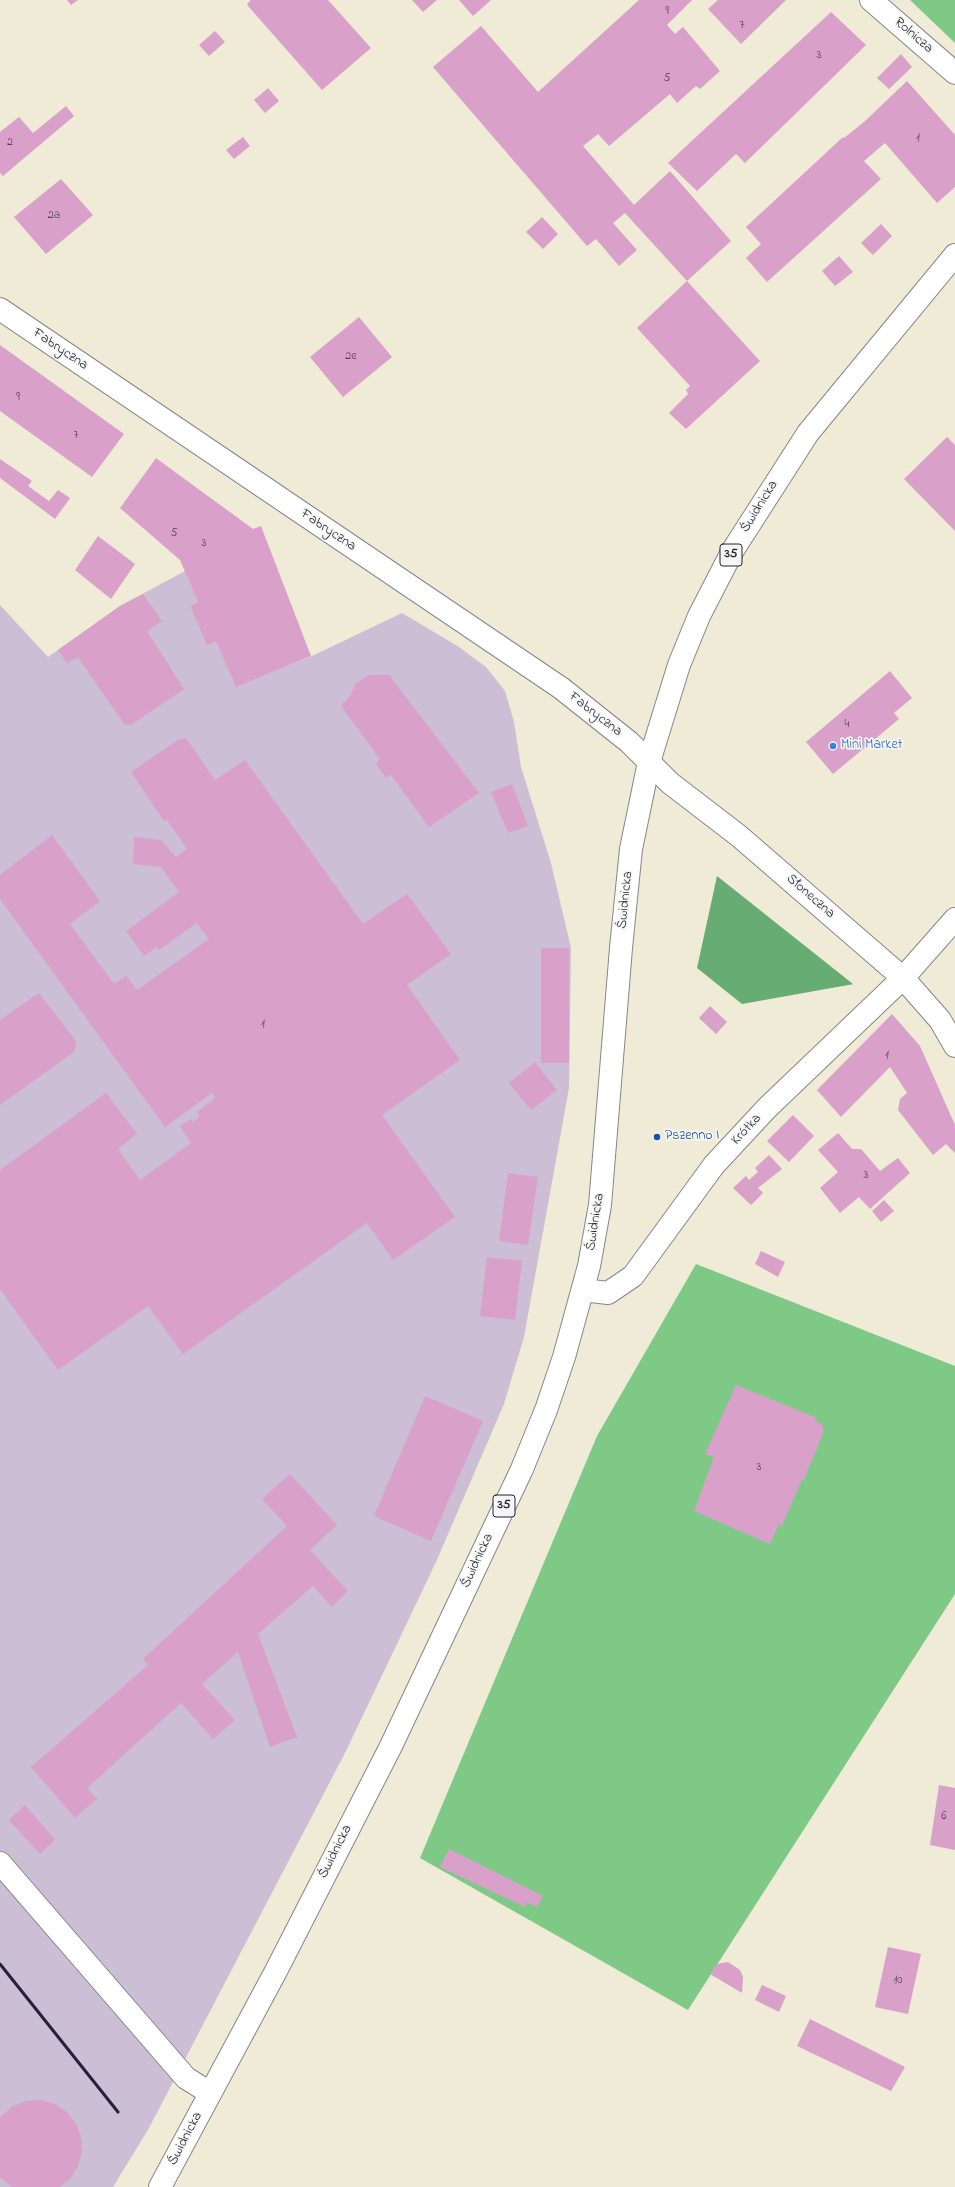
<!DOCTYPE html>
<meta charset="utf-8">
<style>
body{margin:0}
canvas{display:block;background:#efebd6}
</style>
<canvas width="955" height="2187"></canvas>
<script>
const ctx = document.querySelector('canvas').getContext('2d');
ctx.lineJoin = 'round';
function fillPath(path, color) {
  ctx.fillStyle = color;
  ctx.fill(path, 'evenodd');
}
function poly(rows) {
  const path = new Path2D();
  for (const r of rows) {
    path.moveTo(r[0], r[1]);
    for (let i = 2; i < r.length; i += 2) path.lineTo(r[i], r[i + 1]);
  }
  return path;
}
function strokePath(path, color, width, dash) {
  ctx.strokeStyle = color;
  ctx.lineWidth = width;
  ctx.lineCap = dash ? 'butt' : 'round';
  ctx.setLineDash(dash || []);
  ctx.stroke(path);
}
function drawText(font, color, halo, rows, align = 'center') {
  ctx.font = font + ' "Indie Flower",sans-serif';
  ctx.lineWidth = 3.5;
  ctx.setLineDash([]);
  ctx.textBaseline = 'middle';
  ctx.strokeStyle = halo;
  ctx.fillStyle = color;
  for (const [text, x, y, turn = 0] of rows) {
    ctx.save();
    ctx.translate(x, y);
    ctx.rotate((+turn || 0) * Math.PI / 180);
    ctx.textAlign = isNaN(turn) ? turn : align;
    if (halo) ctx.strokeText(text, 0, 0);
    ctx.fillText(text, 0, 0);
    ctx.restore();
  }
}
fillPath(poly([
 [185,571,198,602,190,606,207,646,216,642,236,686,312,656,402,613,459,647,486,667,505,691,514,722,521,767,551,863,571,948,569,1088,524,1337,504,1404,436,1562,345,1753,149,2128,113,2187,0,2187,0,605,48,657,120,606]
]), '#ccbed4');
fillPath(poly([
 [910,0,955,0,955,43],
 [696,1264,955,1366,955,1594,688,2010,420,1858,597,1436]
]), '#7fc986');
fillPath(poly([
 [717,876,853,984,854,984,742,1004,697,968]
]), '#67ad73');
fillPath(poly([
 [67,0,78,0,71,5],
 [251,0,328,0,371,48,322,90,248,6,247,4],
 [412,0,437,0,423,12],
 [459,0,491,0,473,16],
 [639,0,692,0,667,25,675,34,683,27,720,71,700,89,696,86,677,103,670,94,609,146,598,134,583,146,634,205,670,171,731,241,687,281,625,213,613,223,637,250,619,266,596,239,587,246,433,67,481,26,538,92],
 [718,0,786,0,741,44,708,9],
 [831,12,866,45,745,163,736,154,697,191,668,163],
 [215,31,225,42,209,56,199,45],
 [901,54,912,67,889,89,877,78],
 [907,81,955,135,955,187,937,203,885,143,864,161,881,179,767,282,746,258,761,244,746,227,843,137,844,138,865,121],
 [268,88,279,101,265,113,254,100],
 [66,106,74,116,3,176,0,173,0,132,19,117,33,133],
 [243,137,250,146,234,159,226,150],
 [61,179,93,215,46,254,14,217],
 [542,217,558,234,543,249,526,232],
 [881,224,892,236,873,255,861,243],
 [839,256,853,272,835,286,822,271],
 [687,281,760,361,686,429,669,413,688,394,686,390,690,386,637,328],
 [359,317,392,357,343,397,310,357],
 [0,345,124,434,92,477,0,411],
 [947,437,955,445,955,531,904,479],
 [156,458,253,529,261,526,311,656,236,687,216,642,207,646,190,606,198,602,180,560,120,508],
 [0,459,32,481,28,486,49,501,58,490,70,498,55,519,0,478],
 [98,536,135,564,111,599,75,570],
 [143,594,162,621,147,631,184,689,131,725,124,724,78,657,67,663,58,650,120,606],
 [890,671,912,698,894,713,899,719,833,774,806,742],
 [369,675,389,675,479,793,429,827,391,775,386,778,376,764,380,759,341,706,350,696,356,683],
 [186,738,215,780,245,760,363,924,407,894,451,954,407,985,460,1060,382,1115,455,1217,393,1260,367,1223,183,1354,148,1306,58,1370,0,1289,0,1170,106,1093,137,1134,118,1149,140,1180,191,1143,180,1126,191,1119,193,1122,200,1116,197,1112,215,1098,212,1093,165,1127,0,899,0,875,52,835,100,901,70,924,114,984,126,976,137,990,209,939,197,923,159,950,157,947,144,956,126,931,179,892,161,867,133,864,134,837,161,840,176,857,187,849,167,820,164,821,131,772,178,740],
 [512,784,528,826,508,833,491,792],
 [541,948,569,948,569,1063,541,1063],
 [39,993,76,1041,74,1052,0,1105,0,1020],
 [710,1006,727,1022,716,1034,699,1018],
 [892,1014,920,1046,955,1125,955,1153,946,1144,933,1155,898,1110,900,1099,907,1093,890,1067,841,1117,817,1090],
 [535,1062,557,1090,531,1110,509,1083],
 [793,1115,814,1136,789,1162,767,1141],
 [838,1133,852,1149,861,1149,880,1171,898,1158,910,1173,870,1209,859,1197,840,1213,820,1188,838,1172,818,1150],
 [769,1155,782,1169,758,1188,763,1193,751,1205,733,1188,746,1176,749,1180,758,1172,755,1168],
 [508,1173,538,1177,528,1245,499,1241],
 [884,1200,894,1211,881,1222,872,1211],
 [761,1251,785,1262,778,1277,755,1264],
 [487,1257,522,1261,515,1320,480,1316],
 [736,1385,817,1418,815,1421,823,1425,823,1433,804,1480,802,1479,782,1526,779,1524,770,1544,694,1511,714,1457,705,1454],
 [425,1396,483,1421,431,1541,374,1516],
 [290,1474,337,1525,310,1550,348,1591,332,1607,313,1586,258,1634,297,1737,270,1747,238,1652,202,1684,235,1720,213,1739,181,1703,87,1788,97,1799,75,1818,31,1767,148,1665,143,1659,287,1526,262,1499],
 [939,1785,955,1788,955,1850,930,1845],
 [25,1805,55,1840,40,1854,9,1820],
 [449,1849,543,1896,537,1907,527,1903,525,1907,440,1867],
 [888,1947,921,1954,908,2014,875,2007],
 [728,1962,740,1970,743,1977,742,1993,710,1974,717,1964],
 [762,1985,786,1996,779,2012,755,2000],
 [810,2019,905,2067,891,2091,797,2046],
 [41,2100,55,2104,67,2112,76,2124,81,2137,82,2152,78,2166,70,2179,59,2187,12,2187,0,2177,0,2117,13,2106,26,2101]
]), '#d9a0ca');
const minor = poly([
 [871,0,955,73],
 [0,309,561,688,629,742,670,783,739,836,903,978,940,1020,955,1046],
 [583,1290,608,1293,633,1276,714,1165,767,1108,903,978,955,919],
 [0,1863,186,2078,210,2093]
]);
const major = poly([
 [160,2187,276,1971,391,1746,522,1469,546,1410,564,1357,589,1266,600,1205,621,948,631,849,649,762,679,665,699,616,733,550,808,433,955,255]
]);
strokePath(minor, '#888688', 24);
strokePath(major, '#888688', 24);
strokePath(minor, '#fff', 22);
strokePath(major, '#fff', 22);
strokePath(poly([
 [0,1964,118,2112]
]), '#22223b', 3);
for (const [x, y, r, color] of [
 [833,746,4,"#3f7fe0"],
 [657,1137,4,"#1a4fb4"]
]) {
  const dot = new Path2D();
  dot.arc(x, y, r, 0, 2 * Math.PI);
  ctx.fillStyle = color;
  ctx.fill(dot);
  strokePath(dot, '#f6f6f2', 1.5);
}
drawText('12px', '#50425f', null, [
 ["9",667,12],
 ["7",742,26],
 ["3",819,56],
 ["5",667,79],
 ["1",918,139],
 ["2",10,143],
 ["2a",54,216],
 ["2e",351,357],
 ["9",18,398],
 ["7",76,436],
 ["5",174,534],
 ["3",204,544],
 ["4",847,725],
 ["1",263,1025],
 ["1",887,1056],
 ["3",866,1176],
 ["3",759,1468],
 ["6",944,1817],
 ["10",898,1981]
]);
for (const [x, y, w] of [
 [731,555,22],
 [504,1506,22]
]) {
  const box = new Path2D();
  box.roundRect(x - w / 2, y - 11, w, 22, 3);
  ctx.fillStyle = '#f6f6f2';
  ctx.fill(box);
  strokePath(box, '#22223b', 1);
}
drawText('bold 13px', '#22223b', null, [
 ["35",731,555],
 ["35",504,1506]
]);
drawText('14px', '#22223b', '#f6f6f2', [
 ["Rolnicza",913,36,41],
 ["Fabryczna",60,350,34],
 ["Świdnicka",760,507,-58],
 ["Fabryczna",328,531,34],
 ["Fabryczna",595,715,38],
 ["Słoneczna",810,897,41],
 ["Świdnicka",626,900,-84],
 ["Krótka",747,1130,-47],
 ["Świdnicka",596,1222,-81],
 ["Świdnicka",478,1561,-65],
 ["Świdnicka",336,1852,-63],
 ["Świdnicka",186,2139,-62]
]);
drawText('14px', '#366cbe', '#f6f6f2', [
 ["Mini Market",841,746]
], 'left');
drawText('14px', '#164399', '#f6f6f2', [
 ["Pszenno I",665,1137]
], 'left');
</script>
